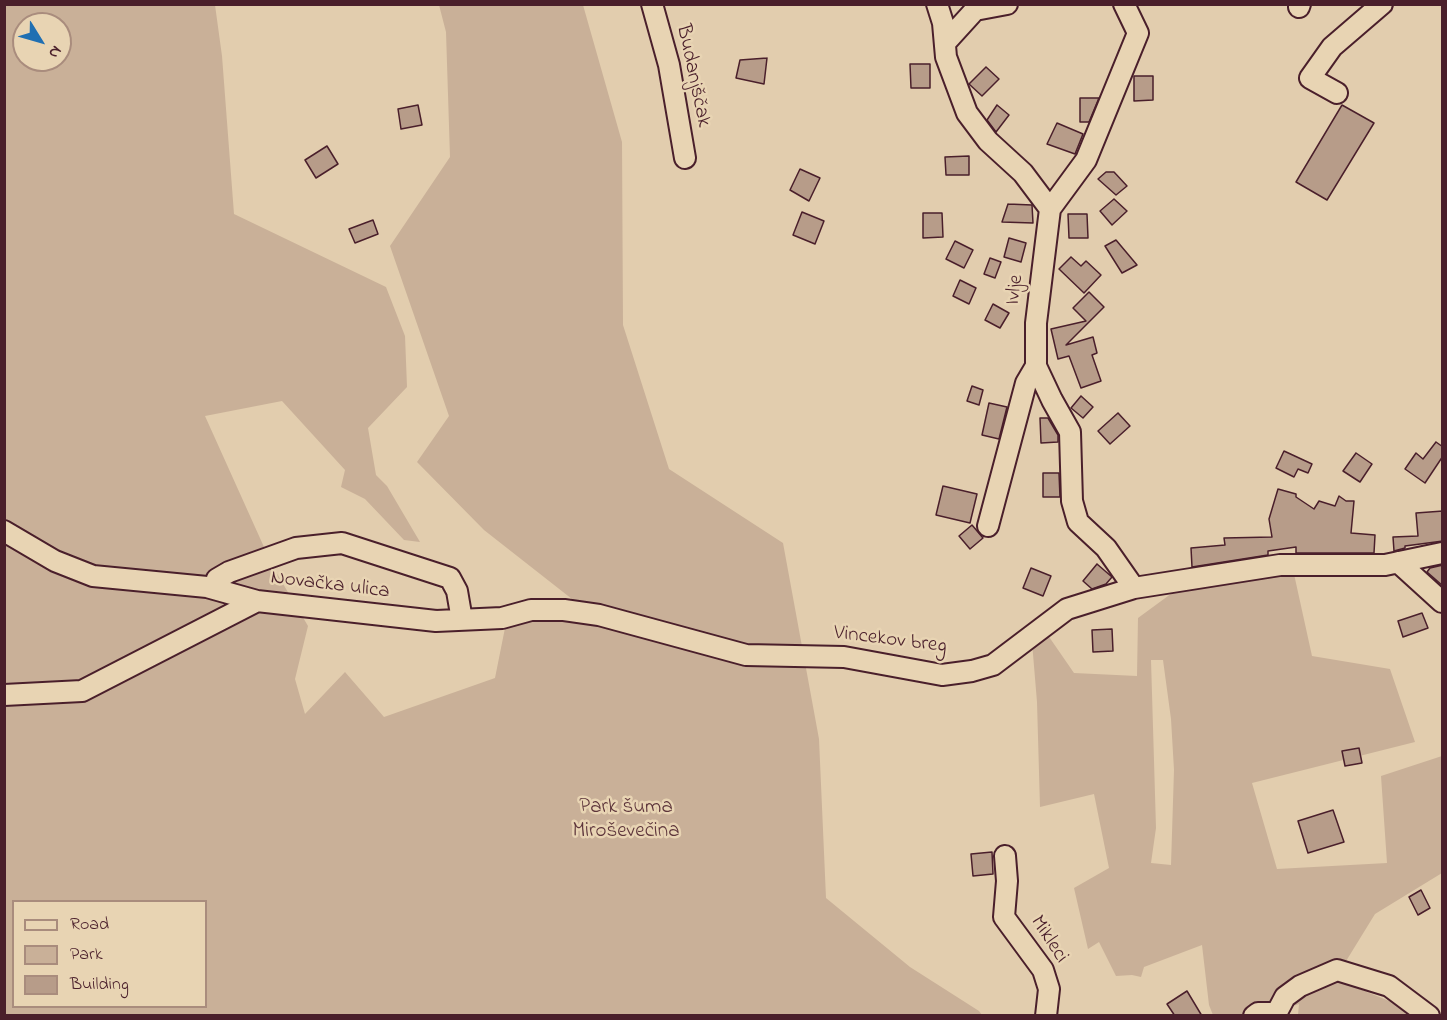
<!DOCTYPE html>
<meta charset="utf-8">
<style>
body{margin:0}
#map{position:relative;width:1447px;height:1020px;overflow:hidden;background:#e2cdae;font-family:"Indie Flower",sans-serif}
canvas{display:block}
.frame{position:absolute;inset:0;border:6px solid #4a1f2b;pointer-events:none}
.legend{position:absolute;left:12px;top:900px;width:195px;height:108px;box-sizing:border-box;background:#e8d4b3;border:2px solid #a98c7d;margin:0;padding:8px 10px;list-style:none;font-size:18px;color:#4a1f2b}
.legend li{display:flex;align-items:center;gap:12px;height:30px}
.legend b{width:30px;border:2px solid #a98c7d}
.north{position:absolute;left:12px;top:12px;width:60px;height:60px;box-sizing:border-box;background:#e8d4b3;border:2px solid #a98c7d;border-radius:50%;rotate:127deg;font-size:16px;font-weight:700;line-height:24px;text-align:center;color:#4a1f2b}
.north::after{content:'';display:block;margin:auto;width:21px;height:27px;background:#1f6fb2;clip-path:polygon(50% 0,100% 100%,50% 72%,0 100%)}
</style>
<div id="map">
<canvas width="1447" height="1020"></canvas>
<div class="frame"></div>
<ul class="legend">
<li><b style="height:8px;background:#e8d4b3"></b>Road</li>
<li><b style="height:16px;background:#c9b098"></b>Park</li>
<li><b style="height:16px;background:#b79c89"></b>Building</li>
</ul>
<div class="north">N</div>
</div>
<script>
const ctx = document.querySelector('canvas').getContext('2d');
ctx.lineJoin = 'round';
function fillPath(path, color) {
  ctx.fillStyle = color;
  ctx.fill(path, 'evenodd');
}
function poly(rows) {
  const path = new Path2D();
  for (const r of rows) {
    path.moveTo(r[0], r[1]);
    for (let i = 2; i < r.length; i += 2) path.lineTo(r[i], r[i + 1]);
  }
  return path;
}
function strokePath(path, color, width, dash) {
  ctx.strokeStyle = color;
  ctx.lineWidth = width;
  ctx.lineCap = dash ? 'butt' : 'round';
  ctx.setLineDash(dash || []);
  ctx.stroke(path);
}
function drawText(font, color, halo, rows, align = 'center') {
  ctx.font = font + ' "Indie Flower",sans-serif';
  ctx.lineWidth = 5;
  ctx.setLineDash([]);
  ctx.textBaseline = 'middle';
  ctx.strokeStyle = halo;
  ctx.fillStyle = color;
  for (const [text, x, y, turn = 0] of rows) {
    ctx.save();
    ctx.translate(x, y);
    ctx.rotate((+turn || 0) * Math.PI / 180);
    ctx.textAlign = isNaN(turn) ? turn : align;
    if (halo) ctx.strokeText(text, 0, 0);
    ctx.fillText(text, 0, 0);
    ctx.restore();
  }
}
fillPath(poly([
 [5,5,215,5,222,56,234,214,386,287,405,336,407,387,368,428,376,475,387,486,420,542,404,540,365,499,341,487,345,470,282,401,205,416,273,567,308,626,295,679,305,714,345,672,384,717,495,678,506,623,586,610,484,530,417,462,449,416,390,246,450,157,446,32,439,5,583,5,622,142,623,325,669,469,783,543,819,739,826,898,910,967,979,1011,982,1015,5,1016],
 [24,24,60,24,60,60,24,60],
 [14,902,206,902,206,1006,14,1006],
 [1294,574,1312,656,1390,669,1415,742,1252,783,1277,869,1387,863,1381,776,1442,756,1442,873,1375,914,1335,979,1399,1005,1414,1015,1298,1015,1299,1004,1267,1015,1213,1015,1209,1005,1202,945,1144,967,1141,977,1132,975,1116,976,1099,942,1088,949,1074,888,1109,868,1094,794,1040,807,1037,702,1032,642,1045,631,1074,673,1137,676,1138,618,1183,585],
 [1151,660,1163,660,1171,719,1174,770,1171,865,1151,863,1156,828]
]), '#c9b098');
const building = poly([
 [767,58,764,84,736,78,740,60,767,58],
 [910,64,930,64,930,88,911,88,910,64],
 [986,67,999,79,982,96,969,84,986,67],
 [1134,76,1153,76,1153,100,1134,101,1134,76],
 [1080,98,1099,98,1089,122,1080,122,1080,98],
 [418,105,422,125,401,129,398,109,418,105],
 [997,105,1009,115,996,132,987,120,997,105],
 [1342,105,1374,123,1327,200,1296,182,1342,105],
 [1057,123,1083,134,1075,154,1047,144,1057,123],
 [327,146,338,164,316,178,305,160,327,146],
 [969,156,969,175,946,175,945,157,969,156],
 [800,169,820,178,809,201,790,190,800,169],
 [1106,172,1114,172,1127,186,1116,195,1098,179,1106,172],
 [1114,199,1127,211,1112,225,1100,211,1114,199],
 [1008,204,1032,205,1033,223,1002,222,1008,204],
 [802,212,824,221,815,244,793,235,802,212],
 [923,213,942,213,943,237,923,238,923,213],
 [1068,214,1087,214,1088,238,1069,238,1068,214],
 [373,220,378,234,355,243,349,229,373,220],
 [1009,238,1026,243,1021,262,1004,257,1009,238],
 [1116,240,1137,265,1122,273,1105,246,1116,240],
 [955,241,973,250,964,268,946,259,955,241],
 [1071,257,1081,266,1086,261,1101,275,1084,293,1059,269,1071,257],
 [990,258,1001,262,995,278,984,274,990,258],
 [960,280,976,288,969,304,953,296,960,280],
 [1089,292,1104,307,1066,345,1093,337,1097,353,1092,355,1101,381,1081,388,1069,356,1058,359,1051,329,1086,321,1073,308,1089,292],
 [993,304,1009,313,1000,328,985,320,993,304],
 [972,386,983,390,979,405,967,401,972,386],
 [1081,396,1093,407,1083,418,1071,408,1081,396],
 [989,403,1007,407,999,439,982,435,989,403],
 [1118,413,1130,426,1110,444,1098,431,1118,413],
 [1040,418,1048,418,1058,435,1058,442,1041,443,1040,418],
 [1436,442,1443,447,1443,456,1425,483,1405,469,1416,453,1423,459,1436,442],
 [1284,451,1312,464,1308,473,1298,469,1294,477,1276,468,1284,451],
 [1356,453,1372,464,1360,482,1343,471,1356,453],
 [1043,473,1059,473,1060,497,1043,497,1043,473],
 [943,486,977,494,970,523,936,515,943,486],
 [1278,489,1296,494,1296,497,1314,509,1319,501,1335,506,1339,496,1346,501,1354,501,1351,533,1375,535,1374,553,1296,553,1296,547,1268,551,1268,555,1192,567,1191,548,1225,545,1224,538,1272,537,1269,519,1278,489],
 [1443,511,1443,541,1405,546,1405,548,1394,551,1393,537,1418,536,1416,513,1443,511],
 [972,525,983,538,970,549,959,536,972,525],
 [1097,564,1112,577,1106,584,1092,589,1083,581,1097,564],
 [1443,565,1443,586,1427,572,1430,568,1443,565],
 [1031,568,1051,576,1043,596,1023,588,1031,568],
 [1422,613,1428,628,1403,637,1398,621,1422,613],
 [1112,629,1113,651,1093,652,1092,630,1112,629],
 [1359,748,1362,763,1345,766,1342,751,1359,748],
 [1333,810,1344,842,1308,853,1298,821,1333,810],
 [992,852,993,874,973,876,971,854,992,852],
 [1421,890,1430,908,1418,915,1409,897,1421,890],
 [1187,991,1202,1016,1175,1016,1167,1004,1187,991]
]);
fillPath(building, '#b79c89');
strokePath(building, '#4a1f2b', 1.5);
const minor = poly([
 [652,4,669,65,685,158],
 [937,4,943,23,946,57,967,113,988,141,1023,173,1050,209,1036,323,1036,366,1052,400,1070,432,1072,501,1078,522,1106,548,1134,588],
 [1299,7,1300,4],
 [945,43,975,10,1007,4],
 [1337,93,1310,78,1332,47,1382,4],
 [1050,209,1086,160,1138,33,1124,4],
 [988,526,1026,383,1036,366],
 [4,531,55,561,93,576,207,587,257,601,436,621,502,618,531,610,564,610,599,615,746,655,844,657,942,675,972,671,993,665,1067,609,1134,588,1280,565,1385,565,1442,553],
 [1398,562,1442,602],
 [216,589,217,579,229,572,296,548,342,543,450,578,457,591,462,620],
 [4,695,82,691,257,601],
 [1005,856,1007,881,1004,917,1043,970,1049,989,1046,1016],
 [1254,1016,1258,1013,1277,1013],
 [1275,1016,1285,997,1300,986,1337,970,1389,986,1429,1016]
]);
strokePath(minor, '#4a1f2b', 24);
strokePath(minor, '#e8d4b3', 20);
drawText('21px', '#4a1f2b', '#e8d4b3', [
 ["Budanjščak",692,76,78],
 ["Ivlje",1016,290,-83],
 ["Novačka ulica",330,586,7],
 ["Vincekov breg",890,641,7],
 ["Mikleci",1048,940,57]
]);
drawText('21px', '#5d353b', '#e8d4b3', [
 ["Park šuma",626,809],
 ["Miroševečina",626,833]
]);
</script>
